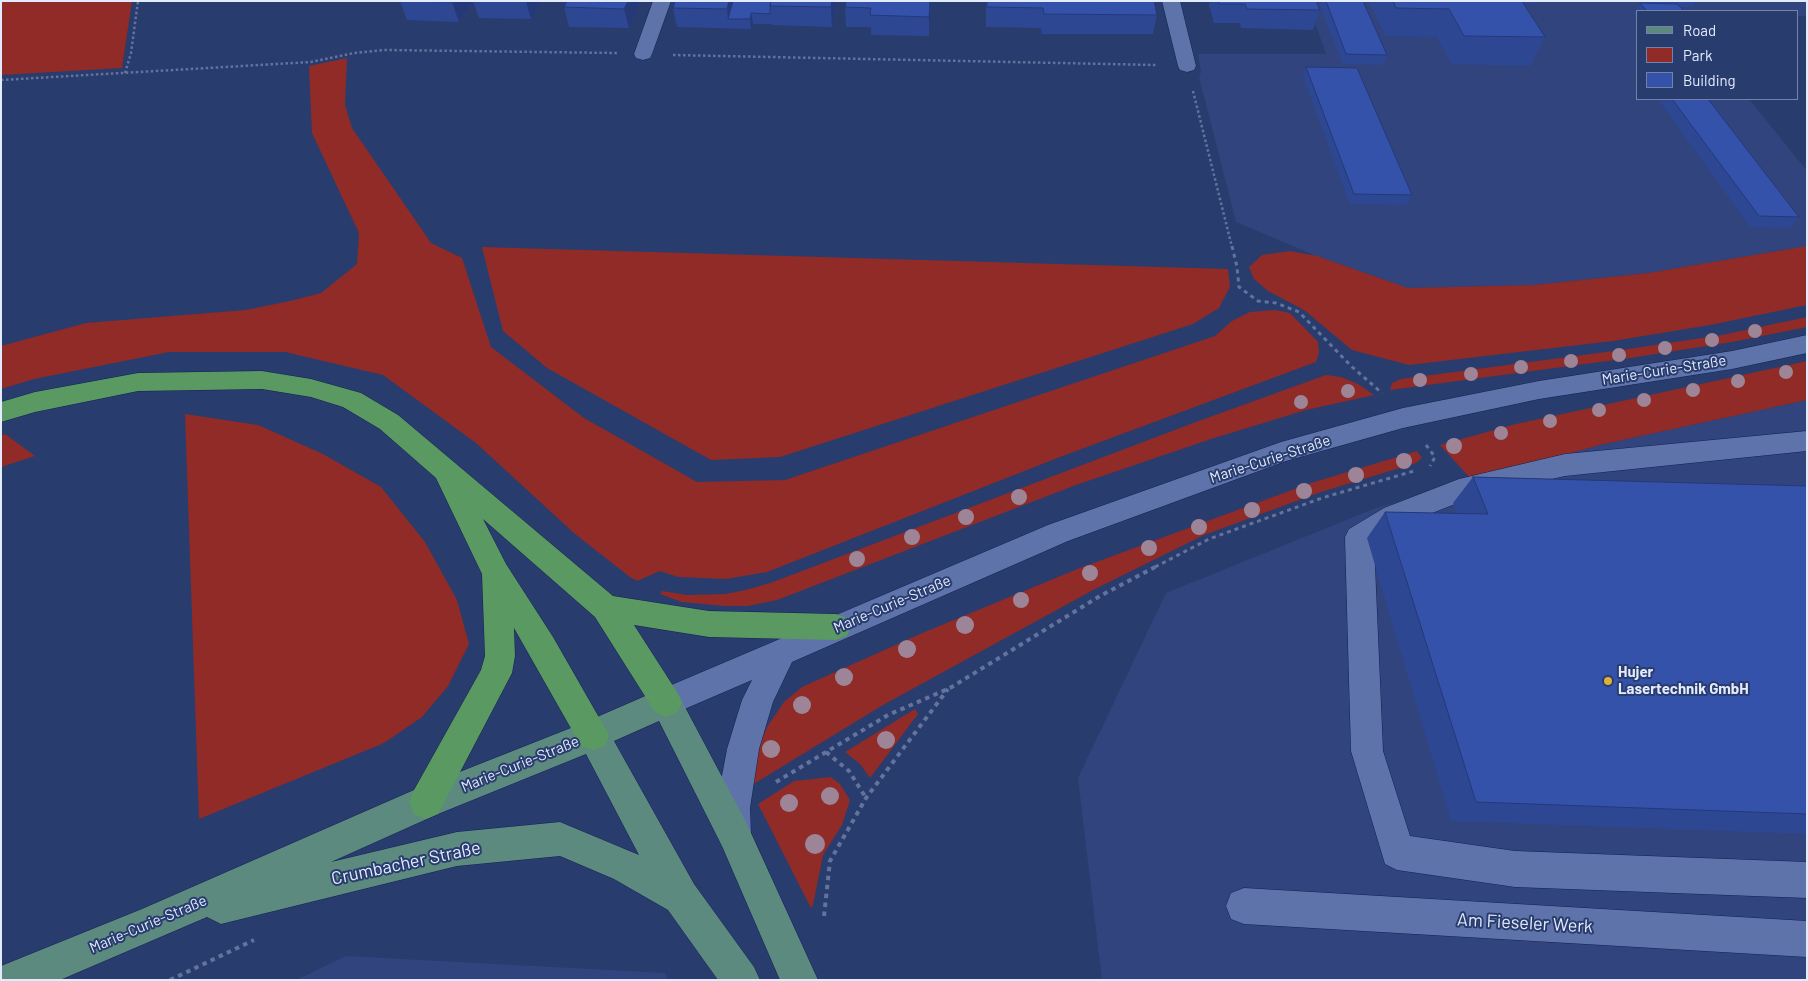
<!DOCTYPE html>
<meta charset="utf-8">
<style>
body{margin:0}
#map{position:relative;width:1808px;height:981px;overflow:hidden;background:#293c6e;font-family:Barlow,sans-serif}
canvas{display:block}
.frame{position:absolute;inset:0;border:2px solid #e3ebfe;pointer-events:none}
.legend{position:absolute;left:1636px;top:10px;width:162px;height:90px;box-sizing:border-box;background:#293c6e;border:1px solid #7382a8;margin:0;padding:6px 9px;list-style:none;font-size:15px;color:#e3ebfe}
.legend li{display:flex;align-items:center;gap:10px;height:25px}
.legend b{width:25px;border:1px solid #7382a8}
</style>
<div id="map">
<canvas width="1808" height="981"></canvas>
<div class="frame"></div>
<ul class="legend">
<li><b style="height:6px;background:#5c8a7f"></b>Road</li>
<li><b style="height:14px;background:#902b27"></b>Park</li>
<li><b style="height:14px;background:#3552ab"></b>Building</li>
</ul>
</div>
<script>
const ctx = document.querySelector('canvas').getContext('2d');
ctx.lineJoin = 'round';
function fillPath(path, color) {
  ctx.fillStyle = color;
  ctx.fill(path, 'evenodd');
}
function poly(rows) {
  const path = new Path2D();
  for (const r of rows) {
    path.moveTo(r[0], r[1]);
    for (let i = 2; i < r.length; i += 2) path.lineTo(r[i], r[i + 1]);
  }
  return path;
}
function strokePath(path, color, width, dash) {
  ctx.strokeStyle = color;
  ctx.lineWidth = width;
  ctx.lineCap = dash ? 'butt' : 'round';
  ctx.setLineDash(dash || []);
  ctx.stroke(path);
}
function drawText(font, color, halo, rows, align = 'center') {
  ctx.font = font + ' Barlow,sans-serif';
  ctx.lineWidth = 4;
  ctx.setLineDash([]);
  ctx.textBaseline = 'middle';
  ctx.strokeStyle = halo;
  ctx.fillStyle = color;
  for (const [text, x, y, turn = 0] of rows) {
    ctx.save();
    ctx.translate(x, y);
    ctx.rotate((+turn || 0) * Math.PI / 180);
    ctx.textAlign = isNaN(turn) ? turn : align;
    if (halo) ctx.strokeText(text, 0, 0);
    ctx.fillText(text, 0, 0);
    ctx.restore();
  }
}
fillPath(poly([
 [1307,1,1807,1,1807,16,1797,16,1797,11,1637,11,1637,99,1749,99,1807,171,1807,246,1648,273,1534,285,1408,288,1316,256,1236,222,1199,77,1201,72,1198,54,1326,54],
 [1807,400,1807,980,1102,980,1078,778,1166,593,1376,508,1604,444],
 [346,956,665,973,668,980,296,980]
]), '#31447d');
fillPath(poly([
 [1,1,132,1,122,68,1,75],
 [347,58,345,105,352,128,431,243,462,258,491,347,584,418,697,482,785,480,1215,336,1232,321,1250,312,1275,310,1290,313,1318,342,1319,352,1316,362,1297,369,1060,457,767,572,726,579,678,577,660,571,637,581,630,577,575,534,476,443,383,375,285,352,169,352,34,379,1,389,1,346,86,323,246,310,290,301,321,293,357,264,359,233,312,133,309,66],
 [1807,246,1807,305,1710,325,1613,341,1409,365,1352,350,1304,310,1268,291,1254,279,1249,267,1262,255,1290,251,1317,256,1408,288,1534,285,1648,273],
 [482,247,1228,269,1230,287,1219,308,1193,324,780,457,711,460,547,368,503,331],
 [1807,317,1807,327,1732,342,1630,358,1390,390,1392,383,1401,379,1621,350,1722,335],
 [1807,361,1807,400,1604,444,1472,480,1440,445,1516,424],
 [1326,375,1341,377,1358,384,1374,395,1306,410,1211,439,1076,485,777,600,748,606,724,606,682,602,660,594,662,591,687,595,725,594,746,590,773,582,1196,422],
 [185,414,258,425,323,454,381,487,425,542,457,600,469,644,448,686,422,717,384,743,199,819],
 [5,434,35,456,1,467,1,436],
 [1417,451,1422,458,1416,463,1318,493,1204,535,1095,589,883,705,752,785,756,754,767,727,784,702,802,687,920,634,1080,568,1311,483],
 [915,709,918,714,870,778,860,764,845,752],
 [831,777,840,784,850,800,842,825,823,855,813,905,811,908,758,804,794,781]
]), '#902b27');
const minor = poly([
 [653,1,671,1,652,54,650,58,643,60,636,58,634,54,653,1],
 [1162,1,1180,1,1196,66,1194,70,1187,72,1180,70,1178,66,1162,1],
 [1807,335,1807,353,1732,369,1539,399,1403,428,1286,461,1068,541,792,662,773,702,759,749,750,808,751,834,746,846,734,851,722,846,717,834,716,808,727,749,742,700,752,680,666,717,655,712,650,702,655,692,1048,525,1281,442,1403,408,1539,381,1732,351,1807,335],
 [1807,431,1807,451,1565,476,1473,497,1404,524,1374,543,1383,751,1410,836,1515,851,1807,862,1807,898,1515,887,1397,870,1385,864,1351,751,1345,537,1349,529,1384,508,1459,479,1565,454,1807,431],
 [1244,888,1807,921,1807,957,1244,924,1231,919,1226,906,1231,893,1244,888]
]);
const major = poly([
 [666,687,677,692,746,822,818,980,780,980,722,846,659,721,614,741,694,884,754,967,760,980,718,980,668,910,614,879,560,856,457,866,221,924,207,917,60,980,1,980,1,966,142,909,414,790,581,724,666,687],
 [586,754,639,855,560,822,457,832,331,862,438,814,586,754]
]);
const highway = poly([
 [262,371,311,379,361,393,398,415,613,596,709,611,836,614,847,618,851,627,847,636,836,640,709,637,634,625,677,692,682,702,677,712,666,717,655,712,595,617,483,519,506,564,553,637,609,735,605,746,593,750,581,746,514,628,515,656,512,673,438,814,426,819,414,814,409,802,414,790,481,670,485,656,482,574,436,478,380,429,343,407,311,397,262,389,138,391,35,412,1,422,1,402,35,392,138,373,262,371]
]);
strokePath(minor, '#122151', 1);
strokePath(major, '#122151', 1);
strokePath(highway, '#122151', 1);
strokePath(poly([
 [673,55,1156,65],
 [125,73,131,53,138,1],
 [1,80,311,62,354,53,385,50,617,53],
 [1193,91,1232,247]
]), '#63739b', 2.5, [2.5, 2.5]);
strokePath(poly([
 [1232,246,1237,267,1239,287,1258,301,1276,303,1299,312,1351,366,1382,393],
 [1426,445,1435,457,1430,466],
 [1155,567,1209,539,1322,498,1414,471]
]), '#63739b', 3, [4, 4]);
strokePath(poly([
 [826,752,849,771,866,798],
 [776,782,888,715,950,688,1100,596,1157,566],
 [824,916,830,861,866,798,948,689],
 [170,980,254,940]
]), '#63739b', 4, [4.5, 4.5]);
fillPath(minor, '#5d73aa');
fillPath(major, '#5c8a7f');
fillPath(highway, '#5b9962');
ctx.fillStyle = '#9d8597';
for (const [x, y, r] of [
 [1755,331,7],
 [1712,340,7],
 [1665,348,7],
 [1619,355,7],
 [1571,361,7],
 [1521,367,7],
 [1786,372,7],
 [1471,374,7],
 [1420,380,7],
 [1738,381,7],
 [1693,390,7],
 [1348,391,7],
 [1644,400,7],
 [1301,402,7],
 [1599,410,7],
 [1550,421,7],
 [1501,433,7],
 [1454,446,8],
 [1404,461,8],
 [1356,475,8],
 [1304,491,8],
 [1019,497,8],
 [1252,510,8],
 [966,517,8],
 [1199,527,8],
 [912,537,8],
 [1149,548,8],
 [857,559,8],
 [1090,573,8],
 [1021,600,8],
 [965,625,9],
 [907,649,9],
 [844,677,9],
 [802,705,9],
 [886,740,9],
 [771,749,9],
 [830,796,9],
 [789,803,9],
 [815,844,10]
]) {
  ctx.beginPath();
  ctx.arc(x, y, r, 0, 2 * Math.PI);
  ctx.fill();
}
fillPath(poly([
 [400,1,471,1,472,3,459,22,407,20],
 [473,1,541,1,531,19,479,18],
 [675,1,836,5,832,27,772,25,772,24,753,24,751,29,677,27,673,8],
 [931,1,929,36,871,35,871,27,846,27,845,7],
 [986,1,1154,1,1157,15,1153,34,1042,34,1041,28,986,27],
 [1210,1,1316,1,1320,10,1313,30,1241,28,1240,23,1214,23,1209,5],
 [1321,1,1363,1,1387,55,1383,65,1343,64,1319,4],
 [1369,1,1540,1,1539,3,1522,3,1545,37,1530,66,1451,64,1437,37,1385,36],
 [1638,1,1696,1,1692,7,1680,7,1684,11,1637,11,1637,17,1634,13,1640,4],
 [639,5,629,28,569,27,564,7],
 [1306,67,1412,195,1407,205,1350,204,1303,77],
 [1658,99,1708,99,1799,217,1790,228,1750,227],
 [1473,477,1807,486,1807,834,1451,821,1367,538,1385,512,1457,514,1453,503]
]), '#2e4793');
fillPath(poly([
 [453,1,471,1,472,3,459,22,452,2],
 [526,1,541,1,531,19],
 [628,1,638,1,639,5,629,28,624,9],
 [729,1,735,1,728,19,727,9],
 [832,1,836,1,836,5,832,27,831,7],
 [930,1,931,1,929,36,929,17],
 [751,13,753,24,751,29,750,19]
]), '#253978');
const building = poly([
 [420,1,453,1,452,2,420,1],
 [567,1,628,1,624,9,564,7,567,1],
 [675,1,729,1,727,9,673,8,675,1],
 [733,1,771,1,770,6,770,14,751,13,750,19,728,19,733,1],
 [771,1,832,1,831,7,770,6,771,1],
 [846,1,930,1,929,17,870,15,871,8,845,7,846,1],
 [987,1,1154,1,1157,15,1044,14,1043,8,987,7,987,1],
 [1218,1,1316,1,1320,10,1247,9,1245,4,1219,4,1218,1],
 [1326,1,1363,1,1387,55,1346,54,1326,1],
 [1393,1,1522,1,1545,37,1464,36,1449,9,1396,8,1393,1],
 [1640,3,1677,4,1684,11,1647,11,1640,3],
 [1306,67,1357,68,1412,195,1354,194,1306,67],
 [1672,99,1708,99,1799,217,1759,216,1672,99],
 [1473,477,1807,486,1807,814,1476,802,1385,512,1488,514,1473,477]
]);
fillPath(building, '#3552ab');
strokePath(building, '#253978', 1);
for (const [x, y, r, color] of [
 [1608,681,5,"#dfb034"]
]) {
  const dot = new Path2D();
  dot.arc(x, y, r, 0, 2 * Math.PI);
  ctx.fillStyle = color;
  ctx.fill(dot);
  strokePath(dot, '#293c6e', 2);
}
drawText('15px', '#e3ebfe', '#293c6e', [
 ["Marie-Curie-Straße",1664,370,-9],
 ["Marie-Curie-Straße",1270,459,-18],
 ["Marie-Curie-Straße",892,604,-23],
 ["Marie-Curie-Straße",520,764,-22],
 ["Marie-Curie-Straße",148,924,-23]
]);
drawText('bold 15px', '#e3ebfe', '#293c6e', [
 ["Hujer",1618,672],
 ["Lasertechnik GmbH",1618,689]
], 'left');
drawText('18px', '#e3ebfe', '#293c6e', [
 ["Crumbacher Straße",406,863,-12],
 ["Am Fieseler Werk",1525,923,3]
]);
</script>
